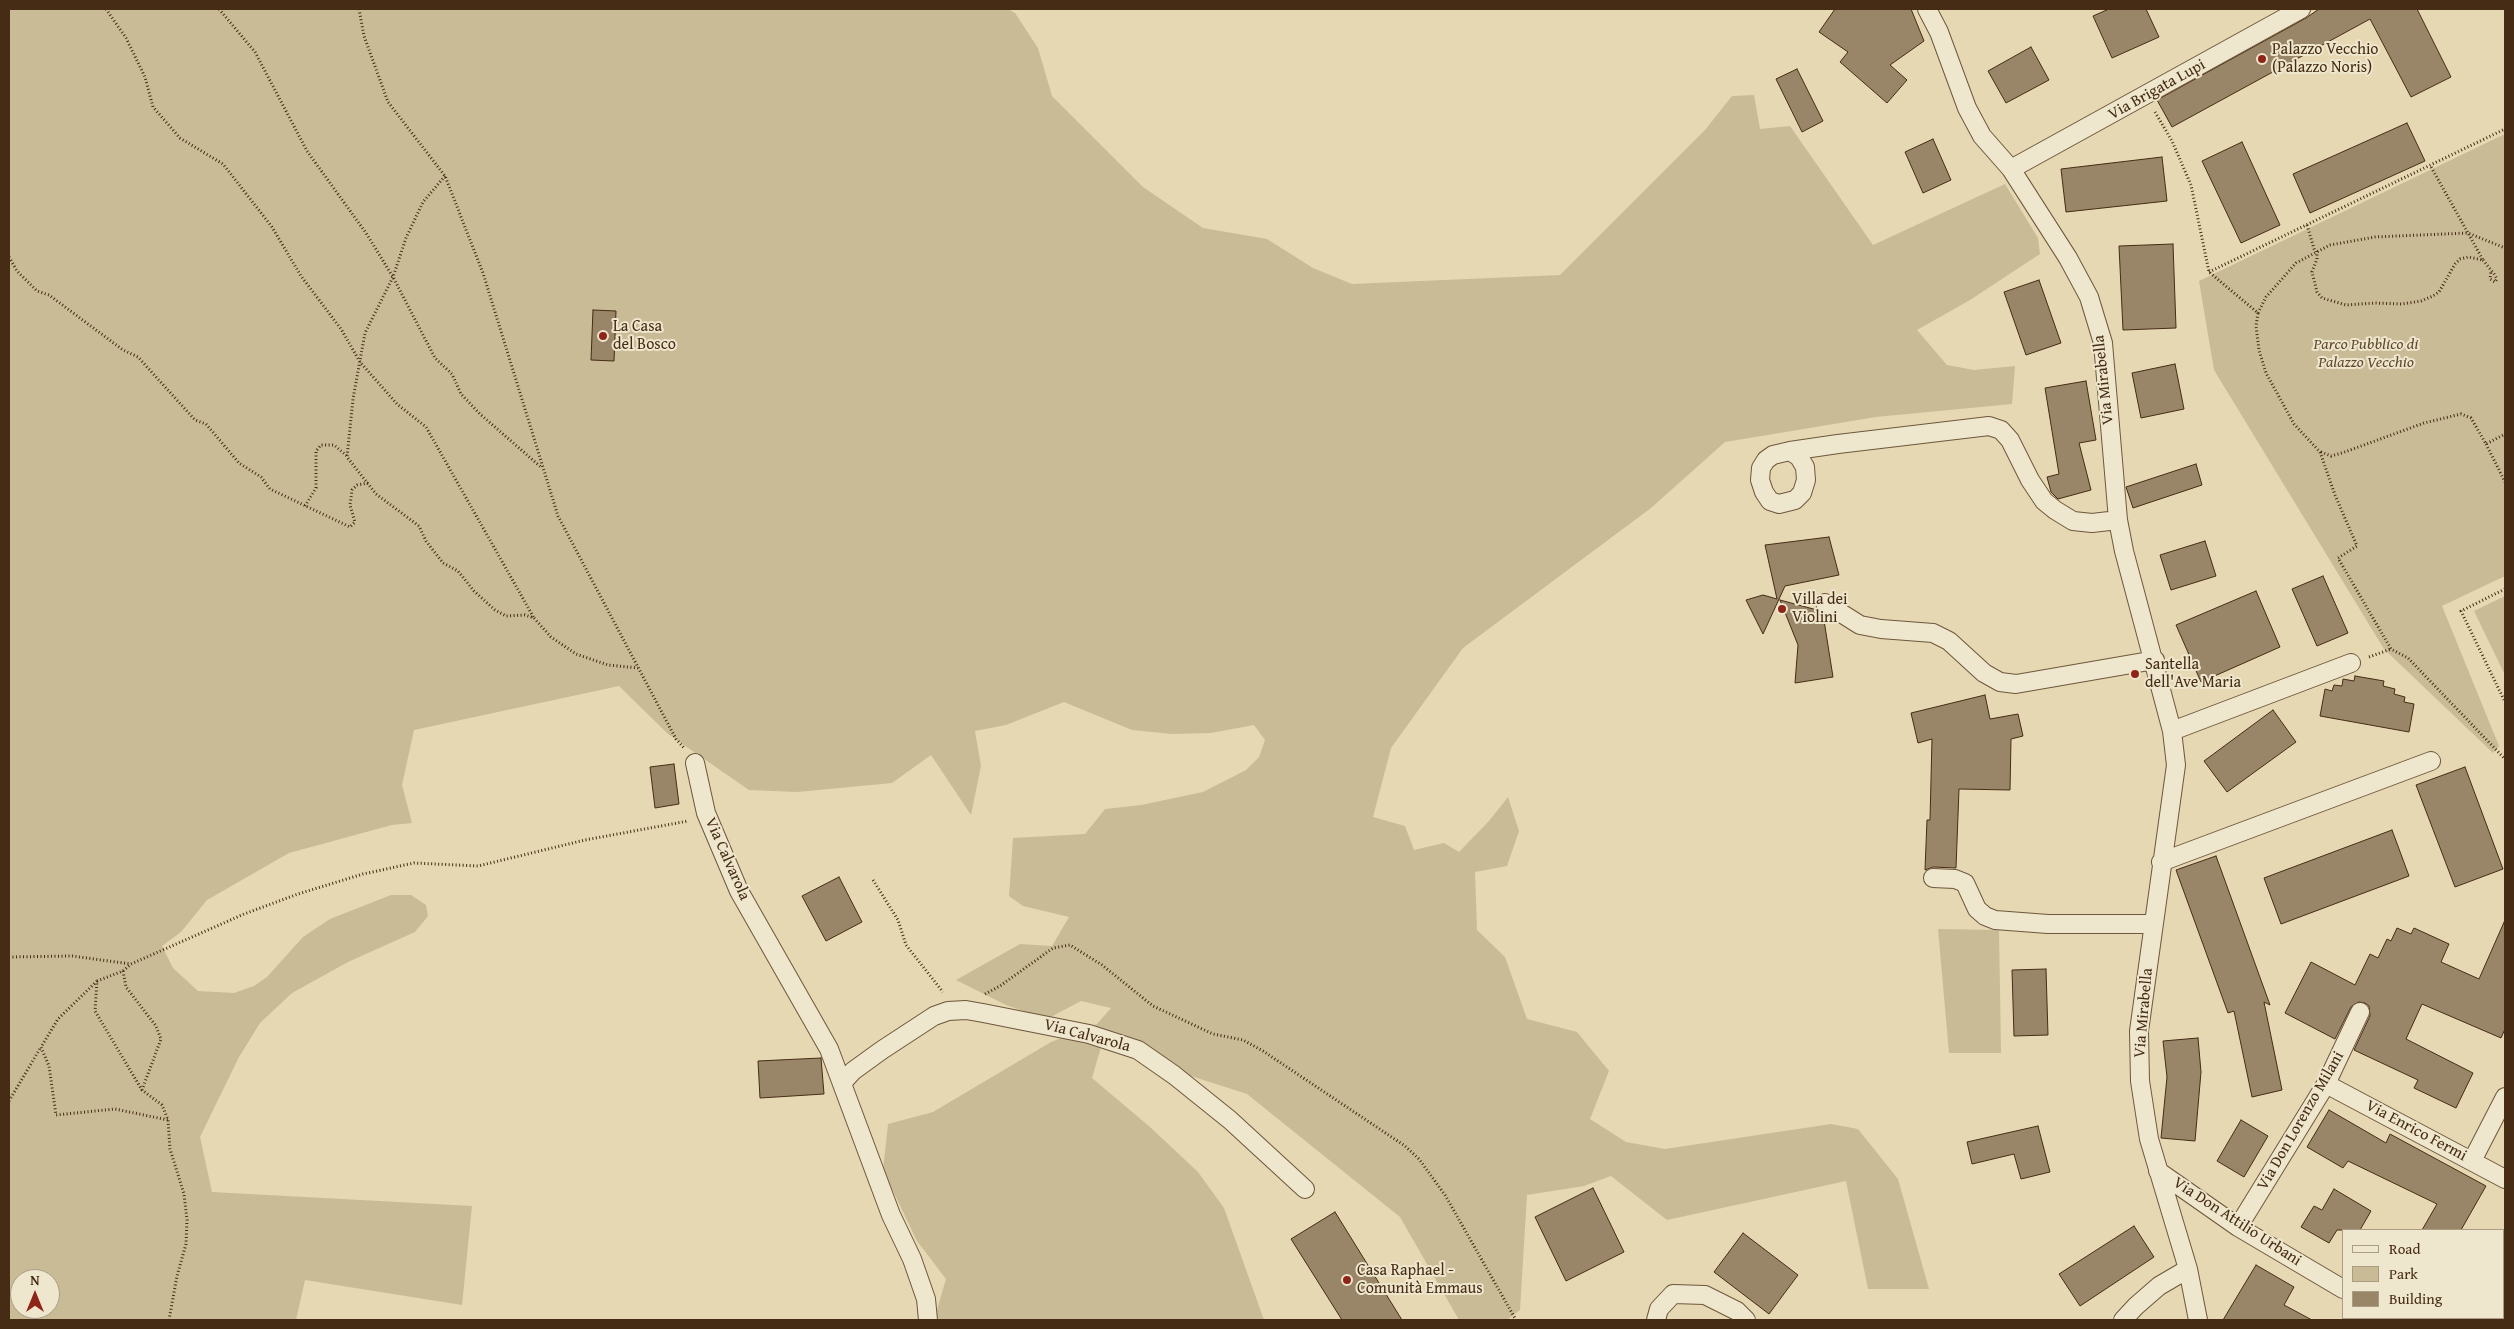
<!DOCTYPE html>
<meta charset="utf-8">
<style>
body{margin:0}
#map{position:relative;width:2514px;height:1329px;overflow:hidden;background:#e5d8b2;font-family:"Gentium Book Plus",serif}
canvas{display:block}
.frame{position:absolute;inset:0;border:10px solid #462c15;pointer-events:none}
.legend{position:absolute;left:2342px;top:1229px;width:162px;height:90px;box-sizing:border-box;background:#eee6cd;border:1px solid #ab9c83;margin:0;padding:6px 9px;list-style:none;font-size:15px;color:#462c15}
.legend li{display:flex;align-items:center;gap:10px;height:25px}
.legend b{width:25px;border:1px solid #ab9c83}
.north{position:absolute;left:10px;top:1269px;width:50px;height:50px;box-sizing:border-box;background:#eee6cd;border:1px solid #ab9c83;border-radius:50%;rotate:0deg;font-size:14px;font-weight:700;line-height:20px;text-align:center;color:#462c15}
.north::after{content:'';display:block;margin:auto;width:18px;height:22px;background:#8f2418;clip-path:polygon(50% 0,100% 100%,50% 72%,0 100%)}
</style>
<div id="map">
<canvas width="2514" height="1329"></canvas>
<div class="frame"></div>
<ul class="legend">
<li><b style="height:6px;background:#eee6cd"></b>Road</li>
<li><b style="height:14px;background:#cabb97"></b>Park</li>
<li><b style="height:14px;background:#998567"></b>Building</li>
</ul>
<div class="north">N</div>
</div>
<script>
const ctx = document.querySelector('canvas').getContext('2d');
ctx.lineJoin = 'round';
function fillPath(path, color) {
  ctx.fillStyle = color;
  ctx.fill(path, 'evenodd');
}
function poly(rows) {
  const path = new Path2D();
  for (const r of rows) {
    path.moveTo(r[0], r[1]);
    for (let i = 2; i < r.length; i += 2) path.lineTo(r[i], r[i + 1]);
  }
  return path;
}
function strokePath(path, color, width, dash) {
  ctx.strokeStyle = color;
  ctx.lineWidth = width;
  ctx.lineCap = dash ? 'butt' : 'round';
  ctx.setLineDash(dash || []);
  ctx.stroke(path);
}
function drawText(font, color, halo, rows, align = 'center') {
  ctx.font = font + ' "Gentium Book Plus",serif';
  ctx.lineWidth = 4;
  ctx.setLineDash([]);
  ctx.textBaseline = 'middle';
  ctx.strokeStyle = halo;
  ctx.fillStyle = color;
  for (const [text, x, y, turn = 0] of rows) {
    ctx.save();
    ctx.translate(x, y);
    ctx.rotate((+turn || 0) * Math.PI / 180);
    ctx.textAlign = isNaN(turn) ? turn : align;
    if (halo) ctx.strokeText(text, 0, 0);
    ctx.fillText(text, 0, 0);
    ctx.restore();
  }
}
fillPath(poly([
 [9,9,1008,9,1015,13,1038,48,1052,96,1143,187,1203,228,1267,239,1313,268,1352,284,1560,275,1705,130,1732,96,1754,95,1760,129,1790,126,1873,245,2005,184,2038,238,2040,254,1970,300,1917,330,1947,365,1974,370,2015,366,2012,404,1876,417,1725,442,1651,508,1463,648,1391,748,1373,817,1405,826,1414,850,1444,843,1459,852,1489,821,1508,797,1519,831,1507,866,1475,872,1477,930,1505,957,1527,1019,1577,1032,1609,1071,1590,1119,1626,1142,1665,1149,1831,1124,1858,1129,1898,1179,1929,1289,1868,1289,1846,1181,1667,1220,1611,1176,1584,1186,1527,1195,1520,1310,1507,1320,1459,1320,1400,1217,1247,1094,1101,1047,1092,1078,1150,1127,1198,1172,1224,1208,1264,1320,934,1320,946,1279,917,1241,883,1170,888,1124,933,1112,1051,1042,1097,1024,1111,1008,1081,1001,1047,1019,1006,1005,956,980,1020,944,1052,946,1069,917,1023,906,1009,896,1013,838,1085,834,1105,809,1141,805,1203,792,1246,770,1259,757,1265,740,1254,725,1211,733,1172,734,1132,730,1064,702,1006,725,975,731,981,766,971,815,931,755,892,783,797,792,749,790,668,734,619,686,414,730,402,785,412,823,392,825,289,853,207,900,181,932,162,946,173,968,198,991,234,993,254,986,267,977,303,937,330,919,391,895,411,895,426,905,428,916,415,932,348,962,292,993,260,1023,239,1057,200,1137,212,1192,472,1206,462,1305,305,1280,296,1320,9,1320],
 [20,1279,50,1279,50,1309,20,1309],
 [2505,134,2505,576,2442,606,2499,746,2493,753,2384,649,2214,370,2199,281],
 [2505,596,2505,675,2474,611],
 [1938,929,1999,930,2001,1053,1949,1053]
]), '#cabb97');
const building = poly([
 [1835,9,1911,9,1924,41,1890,65,1907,80,1887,103,1840,62,1848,52,1819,32,1835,9],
 [2109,9,2146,9,2159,37,2112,58,2093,16,2109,9],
 [2319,9,2417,9,2451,77,2411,97,2370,19,2172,127,2157,100,2306,18,2319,9],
 [2031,47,2049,80,2006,103,1988,71,2031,47],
 [1797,69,1823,121,1802,132,1776,79,1797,69],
 [2407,123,2425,161,2310,213,2293,174,2407,123],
 [1933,139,1951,180,1923,193,1905,152,1933,139],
 [2242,142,2280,225,2241,243,2202,161,2242,142],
 [2162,157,2167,201,2066,212,2061,169,2162,157],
 [2173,244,2176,328,2123,330,2119,246,2173,244],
 [2039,280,2061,343,2026,355,2004,292,2039,280],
 [593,310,616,311,614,361,591,360,593,310],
 [2175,364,2184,409,2141,418,2132,373,2175,364],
 [2086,381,2096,440,2079,443,2091,490,2058,499,2051,492,2047,477,2059,474,2045,388,2086,381],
 [2196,464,2202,485,2133,508,2126,487,2196,464],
 [1829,537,1839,575,1785,586,1763,634,1746,600,1763,595,1777,599,1765,545,1829,537],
 [2205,541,2216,576,2171,590,2160,555,2205,541],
 [2323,576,2348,633,2317,646,2292,589,2323,576],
 [2256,591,2280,647,2201,682,2176,625,2256,591],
 [1780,600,1817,610,1823,614,1833,677,1795,683,1798,645,1780,600],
 [2355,676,2384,681,2383,686,2395,689,2394,694,2405,697,2404,702,2414,704,2409,732,2320,716,2325,689,2332,691,2334,685,2342,686,2343,679,2354,681,2355,676],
 [1985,695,1990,719,2018,714,2023,736,2011,739,2010,790,1959,789,1956,868,1933,867,1925,870,1927,820,1930,820,1932,739,1918,743,1911,713,1985,695],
 [2273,710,2296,742,2227,792,2204,761,2273,710],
 [674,764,679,804,655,808,650,767,674,764],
 [2465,767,2503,869,2455,887,2416,785,2465,767],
 [2392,830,2409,876,2281,924,2264,878,2392,830],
 [2216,856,2270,1005,2264,1002,2282,1090,2252,1097,2234,1011,2228,1013,2176,870,2216,856],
 [839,877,862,922,826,941,802,896,839,877],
 [2505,920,2505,1029,2501,1038,2422,1004,2406,1039,2473,1073,2456,1108,2414,1088,2418,1080,2354,1050,2370,1016,2369,1006,2365,1003,2359,1002,2351,1007,2335,1039,2285,1013,2311,962,2355,985,2370,954,2378,958,2387,939,2391,941,2397,928,2411,934,2414,928,2449,944,2441,962,2479,979,2505,920],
 [2046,969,2048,1035,2014,1036,2012,970,2046,969],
 [2198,1038,2201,1072,2195,1141,2161,1138,2167,1077,2163,1041,2198,1038],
 [821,1058,824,1094,760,1098,758,1061,821,1058],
 [2329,1110,2386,1143,2390,1134,2486,1186,2461,1230,2422,1230,2437,1204,2348,1161,2343,1168,2307,1147,2329,1110],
 [2241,1120,2268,1136,2244,1177,2217,1161,2241,1120],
 [2038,1126,2050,1172,2021,1179,2014,1154,1972,1164,1967,1142,2038,1126],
 [1593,1188,1624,1252,1566,1281,1535,1217,1593,1188],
 [2334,1189,2371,1211,2360,1230,2337,1230,2329,1243,2301,1227,2314,1206,2322,1210,2334,1189],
 [1335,1212,1402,1320,1342,1320,1291,1239,1335,1212],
 [2134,1226,2154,1257,2080,1306,2059,1274,2134,1226],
 [1743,1233,1798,1275,1769,1314,1714,1272,1743,1233],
 [2256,1265,2294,1287,2284,1305,2312,1320,2223,1320,2256,1265]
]);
fillPath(building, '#998567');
strokePath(building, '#462c15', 1);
const street = poly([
 [1927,9,1939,32,1967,108,1982,136,2011,169,2068,258,2089,297,2103,343,2118,520,2124,551,2172,731,2176,765,2139,1031,2140,1081,2149,1139,2188,1269,2198,1320],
 [2011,169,2301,9],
 [1790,451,1799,457,1805,467,1806,480,1802,493,1795,500,1779,504,1770,501,1764,492,1760,480,1761,468,1766,460,1773,455,1790,451,1838,444,1989,426,2001,430,2010,440,2030,480,2044,501,2055,510,2073,521,2092,523,2118,520],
 [1825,603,1860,625,1881,629,1933,633,1949,641,1984,673,2000,682,2016,684,2155,660],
 [2172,731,2351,663],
 [695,763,706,813,739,891,829,1049,891,1215,912,1259,926,1299,928,1320],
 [2161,862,2431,761],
 [1933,878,1955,879,1965,883,1977,909,1985,916,1995,920,2048,924,2153,924],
 [842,1083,853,1071,882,1050,934,1016,948,1011,966,1010,983,1013,1089,1034,1138,1050,1174,1075,1230,1120,1305,1189],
 [2326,1084,2505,1179],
 [2472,1161,2505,1097],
 [2158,1171,2238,1227,2343,1289],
 [2238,1227,2326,1084,2360,1012],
 [2392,1318,2396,1320],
 [1656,1320,1659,1309,1673,1294,1705,1295,1737,1311,1746,1320],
 [2123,1320,2136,1306,2159,1286,2188,1269]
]);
strokePath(street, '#6e573c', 20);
strokePath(poly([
 [106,9,126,38,145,77,153,107,180,138,223,164,272,227,301,276,341,329,360,362,397,404,426,427,534,618],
 [219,9,255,52,307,151,366,233,393,277,435,358,452,374,461,394,480,414,542,468],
 [359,9,364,36,388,102,445,176,483,273,558,516,676,739,684,748],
 [2155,112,2172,141,2191,185,2209,272,2258,313,2256,326,2259,350,2266,373,2294,424,2320,452,2335,495,2357,546,2338,558,2391,649,2408,658,2505,759],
 [445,176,423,202,406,238,393,277,365,333,353,399,347,457,376,494,419,526,426,541,443,563,458,571,474,591,495,610,506,616,525,615,534,618,551,637,576,654,608,665,638,668],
 [2307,225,2315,252],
 [2317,251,2317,259,2312,272,2317,292,2322,298,2346,305,2375,303,2402,304,2421,301,2433,296,2439,292,2455,264,2460,259,2468,257,2483,260,2468,233,2505,248],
 [9,257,17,271,37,291,49,295,123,350,138,357,195,420,206,424,239,463,261,477,270,489,350,527,355,522,350,505,352,490,357,485,368,483],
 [2483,260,2494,274,2497,279,2495,282,2490,279,2491,271],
 [2209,272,2505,129],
 [2258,313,2266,297,2296,263,2330,245,2375,237,2468,233,2430,165],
 [2486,444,2505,482],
 [2321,452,2331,456,2342,453,2424,423,2461,414,2471,418,2486,444,2505,434],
 [305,506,316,488,316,451,321,445,334,445,347,456],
 [2505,589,2461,611,2505,702],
 [2369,657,2391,649],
 [873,880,898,920,906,945,943,992],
 [9,957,72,956,131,964],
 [123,971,126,987,156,1026,161,1039,142,1090],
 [97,981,58,1019,41,1047,49,1066,56,1115,115,1109,168,1120],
 [985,994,1000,986,1053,948,1070,945,1102,965,1153,1006,1213,1034,1243,1040,1263,1051,1405,1146,1419,1159,1445,1195,1516,1320],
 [9,1101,41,1047],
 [169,1320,177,1276,186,1244,187,1220,184,1194,170,1149,168,1120,162,1105,142,1090,95,1011,97,981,123,971,131,964,244,914,298,894,363,874,414,863,478,866,585,840,688,821]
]), '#462c15', 3, [1, 2.5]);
strokePath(street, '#eee6cd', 18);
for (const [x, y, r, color] of [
 [2262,59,5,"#8f2418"],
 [603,336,5,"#8f2418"],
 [1782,609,5,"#8f2418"],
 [2135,674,5,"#8f2418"],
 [1347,1280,5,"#8f2418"]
]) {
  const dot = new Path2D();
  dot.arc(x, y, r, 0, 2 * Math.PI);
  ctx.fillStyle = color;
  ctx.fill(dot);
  strokePath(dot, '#eee6cd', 2);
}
drawText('16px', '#462c15', '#eee6cd', [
 ["Palazzo Vecchio",2272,50],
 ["(Palazzo Noris)",2272,68],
 ["La Casa",613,327],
 ["del Bosco",613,345],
 ["Villa dei",1792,600],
 ["Violini",1792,618],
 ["Santella",2145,665],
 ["dell'Ave Maria",2145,683],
 ["Casa Raphael -",1357,1271],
 ["Comunità Emmaus",1357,1289]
], 'left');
drawText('16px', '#462c15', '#eee6cd', [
 ["Via Brigata Lupi",2157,90,-29],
 ["Via Mirabella",2104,380,-96],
 ["Via Calvarola",727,859,66],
 ["Via Mirabella",2144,1013,-85],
 ["Via Calvarola",1087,1036,15],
 ["Via Don Lorenzo Milani",2301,1121,-60],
 ["Via Enrico Fermi",2416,1131,28],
 ["Via Don Attilio Urbani",2237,1222,33]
]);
drawText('italic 16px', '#60492f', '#eee6cd', [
 ["Parco Pubblico di",2366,345],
 ["Palazzo Vecchio",2366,363]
]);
</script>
